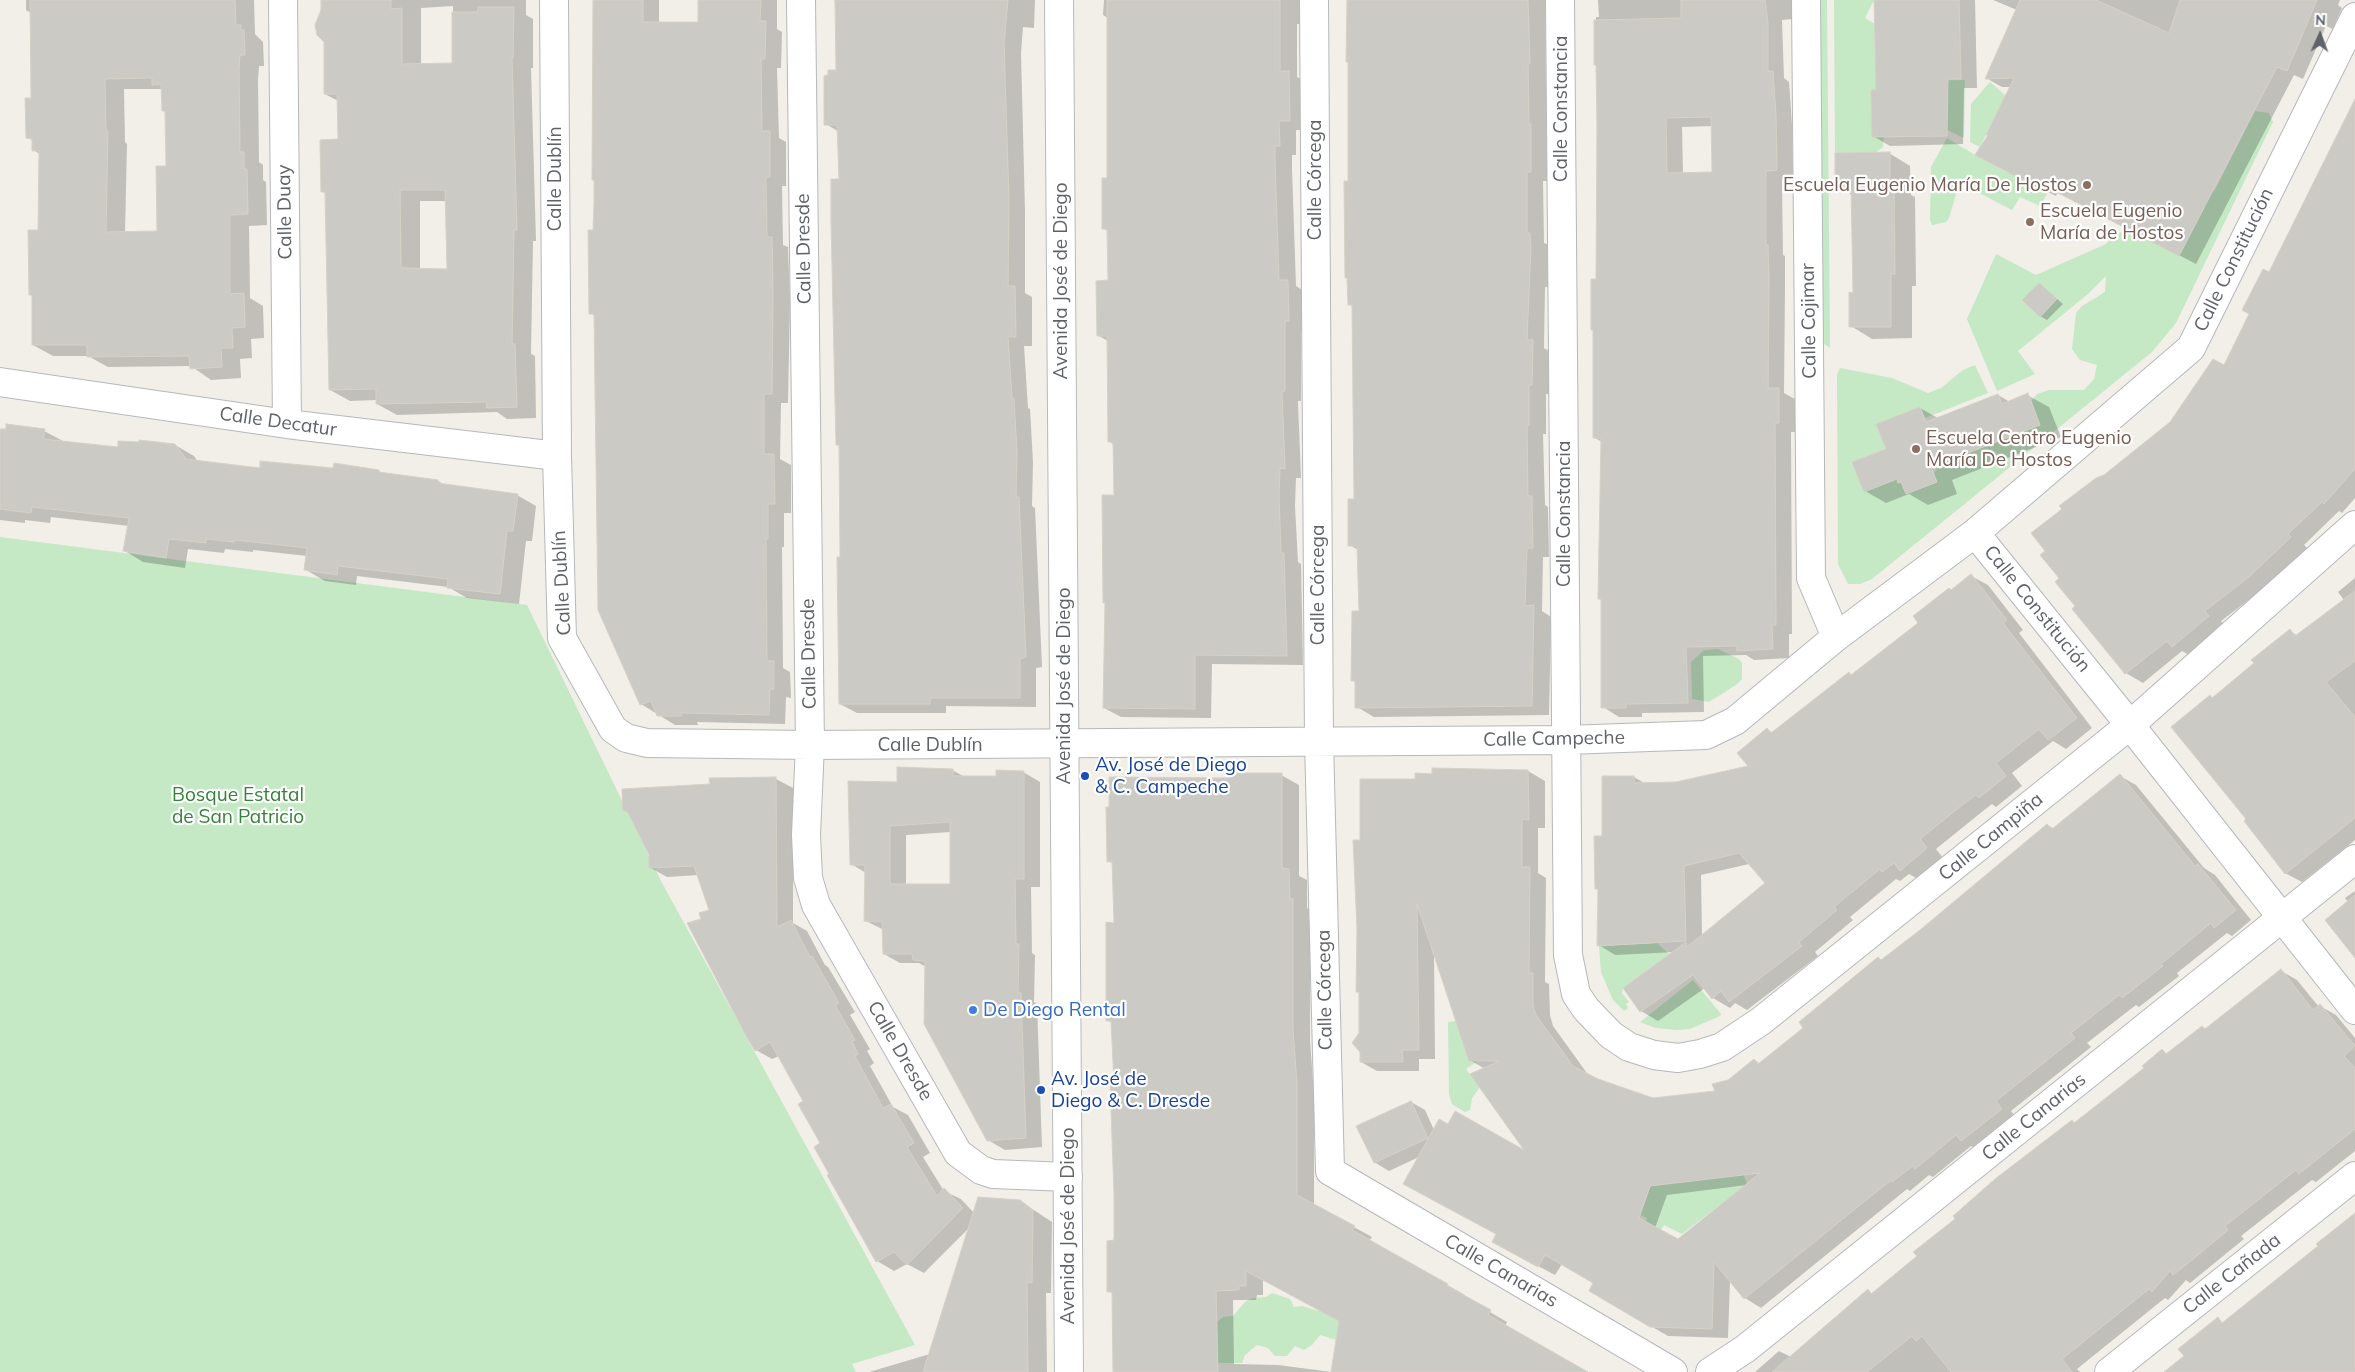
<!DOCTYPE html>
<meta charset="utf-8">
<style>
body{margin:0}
#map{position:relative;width:2355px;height:1372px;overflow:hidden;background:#f1efe8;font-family:Mulish,sans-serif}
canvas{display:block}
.north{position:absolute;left:2295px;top:10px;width:50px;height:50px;-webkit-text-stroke:4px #fff;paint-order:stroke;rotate:2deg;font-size:14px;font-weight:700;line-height:20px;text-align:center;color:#5f6368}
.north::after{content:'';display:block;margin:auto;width:18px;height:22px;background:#5f6368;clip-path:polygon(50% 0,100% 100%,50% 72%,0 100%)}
</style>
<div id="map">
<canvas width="2355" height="1372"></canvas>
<div class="north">N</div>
</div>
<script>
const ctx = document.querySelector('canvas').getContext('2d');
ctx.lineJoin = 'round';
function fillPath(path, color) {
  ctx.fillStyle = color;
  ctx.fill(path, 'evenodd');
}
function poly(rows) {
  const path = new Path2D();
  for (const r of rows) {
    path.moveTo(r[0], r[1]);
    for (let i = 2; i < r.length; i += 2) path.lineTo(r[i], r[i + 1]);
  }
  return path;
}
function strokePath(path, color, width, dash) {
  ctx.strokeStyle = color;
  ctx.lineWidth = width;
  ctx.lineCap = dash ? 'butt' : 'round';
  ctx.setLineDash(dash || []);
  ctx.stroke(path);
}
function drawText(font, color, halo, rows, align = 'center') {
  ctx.font = font + ' Mulish,sans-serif';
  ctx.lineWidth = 4.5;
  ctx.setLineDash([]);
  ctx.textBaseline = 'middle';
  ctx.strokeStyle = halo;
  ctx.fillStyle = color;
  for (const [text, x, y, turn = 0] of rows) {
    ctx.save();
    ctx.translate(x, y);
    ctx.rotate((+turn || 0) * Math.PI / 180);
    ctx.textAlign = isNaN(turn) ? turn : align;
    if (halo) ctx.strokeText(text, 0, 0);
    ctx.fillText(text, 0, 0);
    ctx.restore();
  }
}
fillPath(poly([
 [1817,0,1827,0,1830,348,1819,340],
 [1834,0,1874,0,1865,18,1875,24,1876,81,1965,80,1964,138,1947,130,1884,136,1883,147,1876,152,1835,153],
 [1990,82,2029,116,1996,115,1980,147,1970,142,1971,104],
 [2255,111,2269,113,2273,122,2176,323,2152,352,1872,579,1860,584,1848,584,1838,564,1837,375,1840,368,1892,378,1928,393,1941,388,1963,370,1975,365,1988,393,1925,418,1920,407,1876,424,1886,449,1852,462,1897,479,1898,483,1934,473,1941,464,2040,425,2031,401,2037,394,2049,390,2084,390,2094,379,2097,365,2080,360,2072,349,2076,313,2082,306,2105,292,2106,276,2088,294,2018,351,2035,374,1997,391,1967,319,1996,254,2036,275,2106,244,2116,233,2132,231,2188,176,2215,190],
 [1947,138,1975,155,2039,188,2043,180,2053,184,2040,206,2020,197,2012,210,1962,184,1956,194,1949,218,1946,222,1932,225,1930,220,1931,167],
 [0,537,527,605,661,881,915,1345,852,1364,856,1372,0,1372],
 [1718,649,1739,659,1742,663,1742,679,1736,685,1709,702,1692,699,1691,662,1704,650],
 [1657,943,1669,954,1623,988,1622,993,1629,1002,1626,1004,1628,1008,1624,1011,1613,1000,1601,972,1599,946],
 [1693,980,1721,1014,1720,1016,1690,1029,1677,1030,1656,1028,1640,1022],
 [1456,1021,1489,1054,1466,1069,1480,1087,1472,1098,1470,1110,1465,1112,1452,1104,1449,1094,1448,1022],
 [1733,1144,1747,1184,1682,1234,1664,1225,1655,1240,1641,1233,1647,1218,1631,1211,1643,1207,1659,1163],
 [1272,1293,1290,1299,1294,1307,1302,1306,1319,1311,1324,1309,1349,1320,1337,1331,1336,1340,1320,1335,1312,1345,1304,1350,1295,1346,1287,1356,1275,1356,1268,1348,1257,1345,1245,1355,1242,1363,1218,1363,1217,1322,1223,1317,1233,1316,1246,1301,1253,1298,1266,1297]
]), '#c5e8c5');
fillPath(poly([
 [26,0,254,0,255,34,263,42,264,66,259,66,258,80,259,162,263,165,263,180,266,182,267,225,249,226,250,298,263,306,264,338,251,339,252,358,240,359,241,378,211,380,191,366,108,367,88,356,53,356,33,345,33,296,30,294,39,231,40,154,33,150,33,141,27,137,32,99,31,13,26,10],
 [124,89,162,89,163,110,167,112,168,167,159,232,125,233,127,144,125,142],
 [327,0,526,0,526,15,533,19,533,68,531,68,536,241,533,241,531,354,535,356,536,418,507,419,497,412,397,415,377,404,377,400,350,401,330,390,326,193,322,191,339,140,338,101,325,94],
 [453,6,453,64,421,65,421,8],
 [420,201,446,201,448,270,420,270],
 [593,0,659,0,659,23,699,23,700,0,777,0,777,29,782,32,781,68,777,68,779,138,786,142,786,186,782,186,783,245,788,247,790,302,788,403,781,403,780,459,791,465,791,513,784,513,784,547,782,547,783,668,790,672,791,698,786,697,785,724,697,722,698,725,675,725,641,704,595,316,590,313,595,181,593,180],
 [836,0,1035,0,1034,28,1023,27,1021,53,1025,211,1025,293,1032,297,1032,346,1024,346,1028,408,1030,409,1033,462,1032,506,1035,508,1042,667,1036,668,1036,707,946,706,946,713,857,713,840,704,840,446,837,444,839,132,826,124,837,71],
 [1104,0,1299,0,1300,24,1297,24,1297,77,1306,82,1307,130,1296,130,1296,155,1292,155,1292,169,1296,286,1304,291,1305,330,1301,330,1301,401,1298,401,1301,478,1296,478,1295,506,1298,562,1301,564,1303,665,1212,664,1211,718,1121,717,1104,708,1115,497,1114,445,1109,441,1108,341,1099,336,1110,282,1108,231,1104,229,1108,180,1108,18,1103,15],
 [1347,0,1545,0,1547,181,1543,181,1544,243,1547,244,1548,287,1545,287,1544,348,1549,351,1549,394,1546,394,1546,434,1543,434,1545,505,1548,507,1549,557,1543,557,1542,611,1551,617,1549,715,1374,717,1357,707,1356,683,1352,680,1360,612,1358,550,1350,545,1356,500,1353,306,1349,304,1349,63],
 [1598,0,1793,0,1793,19,1782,20,1784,78,1789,82,1792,125,1793,179,1782,180,1783,255,1785,256,1785,287,1784,393,1795,399,1795,432,1791,432,1792,634,1789,634,1789,658,1754,660,1746,655,1703,656,1704,712,1642,713,1642,717,1619,717,1603,707,1603,601,1599,599,1602,442,1595,438,1597,280,1597,65,1595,64,1596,17,1599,17],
 [1713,126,1714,174,1683,174,1682,127],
 [1876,0,1975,0,1977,88,1964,88,1963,144,1890,146,1873,136,1877,92],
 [1993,0,2340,0,2338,5,2342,8,2333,29,2326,26,2303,79,2294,75,2196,264,2058,192,2056,196,1993,164,1989,135,2011,87,2002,87,1986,78,2017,10],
 [2355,112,2355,498,2342,513,2339,511,2304,545,2307,548,2267,586,2221,621,2225,626,2189,655,2182,651,2143,683,2126,673,2077,607,2061,578,2104,477,2171,423,2224,367,2269,274],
 [1889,153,1910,166,1911,195,1915,197,1916,286,1912,286,1912,338,1872,339,1851,326,1854,294,1852,195,1837,186],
 [2040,284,2063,304,2047,320,2040,316],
 [1998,395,2010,402,2027,395,2049,407,2061,437,1952,480,1957,494,1928,505,1909,494,1886,503,1865,491,1887,450,1920,408,1938,418],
 [0,430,44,431,63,441,119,449,175,445,194,456,198,462,261,469,379,471,383,474,438,481,445,485,517,495,536,506,532,541,526,541,519,604,467,598,448,587,357,576,356,585,325,581,306,570,307,556,253,550,253,552,225,549,224,553,188,549,185,568,143,562,125,551,129,526,51,517,50,523,25,520,25,523,0,520],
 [1971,576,1988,585,2023,630,2019,633,2092,728,2066,749,2053,741,2012,773,2022,786,1996,807,1992,804,1983,811,1936,849,1943,858,1918,879,1909,874,1900,881,1896,879,1850,917,1853,920,1815,952,1818,956,1747,1010,1735,1003,1730,1008,1713,998,1705,988,1658,1021,1641,1011,1625,988,1676,952,1615,955,1599,945,1599,890,1596,888,1603,837,1604,778,1634,777,1646,784,1676,784,1750,766,1768,730,1773,733,1849,674,1852,676,1920,623],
 [1749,864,1766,883,1702,936,1701,875],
 [2355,578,2355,840,2302,882,2285,873,2247,819,2210,696,2213,698,2256,664,2290,631,2298,636,2344,600,2338,592],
 [1433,769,1528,771,1545,781,1545,828,1538,828,1538,873,1546,878,1545,982,1549,984,1550,1015,1553,1026,1589,1076,1653,1099,1716,1092,1755,1060,1760,1064,2048,825,2054,829,2120,776,2136,785,2204,868,2215,875,2251,920,2232,936,2227,933,2177,973,2179,976,2139,1007,2136,1005,2087,1043,2091,1047,2011,1111,2017,1119,1979,1150,1971,1146,1933,1177,1929,1175,1910,1191,1907,1189,1761,1308,1745,1298,1730,1280,1728,1338,1668,1336,1590,1291,1595,1283,1562,1264,1555,1275,1510,1251,1498,1234,1419,1157,1389,1171,1374,1162,1411,1102,1425,1110,1434,1130,1529,1154,1485,1069,1470,1060,1434,952,1435,1059,1419,1059,1419,1071,1377,1071,1361,1062,1361,993,1357,991,1362,841,1416,780,1433,775],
 [1747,1185,1678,1241,1655,1228,1667,1195],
 [952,770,965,777,997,777,1023,772,1040,782,1040,887,1031,887,1032,953,1035,955,1034,1002,1037,1004,1042,1147,1005,1150,988,1140,926,967,919,963,900,963,884,954,884,930,866,921,866,873,851,864,898,783],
 [951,832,952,886,906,886,906,835],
 [1281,775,1299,785,1299,876,1307,880,1307,908,1310,910,1310,1041,1314,1094,1314,1205,1372,1237,1369,1241,1465,1295,1464,1297,1507,1322,1505,1326,1585,1372,1115,1372,1113,1294,1109,1291,1115,1242,1115,1084,1113,1023,1107,1020,1115,924,1114,864,1108,861,1230,780],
 [1263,1279,1341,1321,1332,1372,1278,1365,1234,1364,1233,1300,1256,1300,1257,1295,1263,1295],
 [711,779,776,779,793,788,793,923,807,931,825,965,828,967,855,1012,850,1015,870,1049,867,1051,874,1063,870,1066,893,1107,908,1115,930,1153,923,1157,944,1191,961,1199,974,1213,1020,1201,1052,1222,1051,1293,1046,1293,1047,1372,869,1372,930,1354,969,1228,924,1273,907,1264,894,1271,877,1261,830,1174,822,1144,804,1102,779,1056,772,1059,756,1050,702,920,711,910,699,875,667,877,651,868,650,855,629,813,624,810,711,785],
 [2355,891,2355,956,2348,902,2345,898],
 [2281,971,2297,980,2319,1007,2320,1006,2336,1015,2355,1038,2355,1151,2316,1182,2312,1180,2241,1236,2244,1239,2190,1283,2186,1280,2168,1300,2165,1298,2077,1369,2080,1372,1755,1372,1779,1351,1791,1357,1868,1291,1873,1294,1919,1256,2073,1122,2075,1124,2146,1069,2162,1051,2167,1054,2206,1030]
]), '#0003');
const building = poly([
 [30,0,235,0,236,25,241,25,241,30,244,30,245,55,240,55,239,69,240,152,244,152,244,169,247,169,248,214,230,215,230,294,244,293,245,327,232,328,233,348,221,348,222,367,190,369,189,356,87,357,87,345,32,345,32,295,29,295,28,230,38,230,39,150,32,151,32,139,26,138,25,98,31,98,30,0],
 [152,78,152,85,161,84,162,111,165,111,166,166,156,166,157,231,106,232,108,131,106,131,105,79,152,78],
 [321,0,391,0,391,9,402,8,402,64,452,63,452,12,478,12,478,7,514,7,513,58,512,58,517,230,514,230,512,344,515,344,517,407,487,408,486,402,376,404,376,389,329,390,325,192,321,192,320,140,338,139,337,94,324,94,324,42,317,35,315,25,321,10,321,0],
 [400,190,445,190,447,269,401,268,400,190],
 [593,0,643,0,643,22,698,22,698,0,761,0,760,21,766,21,765,59,761,59,762,131,770,131,770,177,766,177,767,237,772,237,773,292,772,394,764,394,764,454,774,454,775,504,768,504,768,539,766,539,767,661,774,661,774,689,770,689,769,715,681,713,682,716,657,716,651,701,640,705,598,610,594,314,589,314,588,230,593,230,594,203,594,180,592,180,593,0],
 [835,0,1008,0,1004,43,1009,201,1008,286,1015,286,1016,337,1008,337,1012,398,1014,398,1017,452,1016,497,1019,497,1026,657,1020,659,1020,698,930,698,930,704,839,704,837,557,840,557,839,445,836,445,831,222,831,179,839,179,837,125,824,125,824,76,828,75,828,70,836,70,835,0],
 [1107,0,1280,0,1280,71,1289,71,1290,121,1279,121,1280,146,1275,146,1275,159,1279,280,1288,280,1289,321,1285,321,1285,391,1282,392,1285,469,1280,468,1279,495,1281,553,1284,553,1287,656,1195,655,1195,709,1103,708,1105,603,1103,603,1102,495,1114,495,1113,442,1108,442,1107,336,1097,336,1096,281,1108,280,1107,229,1102,229,1102,178,1107,178,1107,0],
 [1347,0,1528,0,1530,63,1528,63,1529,124,1531,124,1531,172,1527,172,1527,233,1530,233,1531,246,1527,340,1533,340,1532,385,1529,385,1529,425,1527,425,1528,496,1532,496,1533,548,1527,548,1525,606,1534,605,1532,706,1355,708,1355,681,1351,681,1352,611,1359,611,1357,546,1348,546,1348,499,1354,499,1352,305,1348,305,1347,278,1345,278,1344,181,1348,181,1348,62,1346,62,1347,0],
 [1681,0,1765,0,1768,24,1768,71,1773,71,1776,115,1777,170,1766,171,1766,245,1768,245,1769,277,1768,388,1779,388,1779,423,1775,423,1776,625,1772,625,1773,649,1737,651,1736,646,1686,647,1688,703,1626,704,1626,708,1601,708,1601,599,1598,599,1601,438,1593,438,1593,330,1591,330,1591,279,1596,279,1597,126,1596,65,1594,65,1594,20,1681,18,1681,0],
 [1711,117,1712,172,1667,173,1666,118,1711,117],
 [1874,0,1959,0,1961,79,1948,79,1947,136,1872,137,1871,90,1876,90,1874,0],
 [2020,0,2096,0,2169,33,2180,0,2317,0,2287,71,2277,67,2179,256,2041,184,2039,188,1975,155,1988,135,1986,135,2014,78,1985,79,2020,0],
 [2355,99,2355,469,2324,504,2322,502,2288,534,2291,537,2250,576,2205,611,2209,616,2172,647,2167,641,2125,674,2072,609,2075,606,2055,582,2059,578,2040,555,2045,551,2031,533,2062,509,2059,506,2096,478,2104,475,2170,422,2213,359,2224,365,2249,314,2242,310,2263,269,2269,272,2355,99],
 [1890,152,1890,184,1894,183,1895,274,1891,274,1891,327,1849,327,1849,292,1853,293,1851,187,1835,187,1835,153,1890,152],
 [2039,283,2057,299,2040,317,2022,300,2039,283],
 [2028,393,2040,425,1931,467,1937,482,1906,494,1901,482,1898,483,1897,479,1864,492,1852,462,1886,449,1876,424,1920,407,1926,422,1998,394,2002,404,2028,393],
 [6,424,45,429,43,439,118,447,118,441,139,442,139,440,175,444,186,459,260,468,260,461,333,468,334,463,379,470,379,472,438,480,438,483,518,494,513,531,507,531,500,594,447,588,448,579,338,566,337,575,304,570,307,548,235,540,234,542,206,539,206,543,169,539,166,558,123,551,129,518,32,507,31,513,0,509,0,429,6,429,6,424],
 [1971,574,2007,620,2003,623,2077,718,2048,740,2039,729,1996,763,2006,776,1979,798,1976,795,1966,802,1920,839,1927,848,1900,871,1894,863,1882,872,1880,869,1834,907,1837,910,1799,942,1802,946,1729,1002,1721,991,1712,999,1693,975,1640,1012,1623,988,1686,942,1687,947,1765,883,1739,853,1684,866,1686,941,1597,946,1598,889,1595,889,1594,836,1602,836,1602,776,1634,776,1634,783,1676,782,1748,766,1737,753,1767,728,1771,733,1849,672,1851,675,1918,623,1913,616,1949,588,1951,590,1971,574],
 [2355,591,2355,661,2326,682,2355,717,2355,818,2285,874,2244,821,2246,819,2171,727,2210,695,2212,698,2254,663,2251,660,2290,629,2295,636,2355,591],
 [897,767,953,769,953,776,996,776,996,770,1024,771,1024,879,1015,879,1016,944,1019,944,1018,993,1021,993,1026,1138,987,1141,924,1024,925,961,913,960,912,954,883,954,882,922,864,921,865,865,850,865,848,781,897,782,897,767],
 [950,822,950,884,890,884,890,826,950,822],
 [1432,768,1528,770,1529,820,1522,819,1522,867,1530,867,1529,973,1533,973,1533,1005,1536,1015,1573,1066,1598,1079,1653,1098,1715,1091,1712,1084,1728,1080,1754,1059,1758,1064,1803,1028,1799,1022,1878,957,1881,960,1920,930,2047,824,2052,829,2120,774,2195,866,2198,864,2236,910,2214,928,2211,923,2161,964,2163,966,2122,998,2119,995,2071,1033,2075,1038,1996,1101,2002,1109,1961,1141,1956,1135,1915,1169,1913,1166,1892,1182,1891,1180,1744,1299,1714,1262,1712,1329,1650,1327,1589,1291,1593,1283,1545,1255,1538,1267,1492,1242,1496,1234,1403,1184,1439,1119,1448,1124,1455,1111,1524,1150,1470,1074,1499,1061,1469,1061,1417,904,1419,1050,1402,1050,1403,1062,1360,1062,1360,1052,1352,1043,1359,1033,1359,992,1356,992,1357,929,1353,840,1360,840,1360,779,1415,779,1415,773,1432,774,1432,768],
 [1760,1173,1678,1239,1639,1218,1650,1186,1760,1173],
 [1229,773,1282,773,1282,868,1289,869,1290,899,1293,899,1293,1030,1297,1083,1297,1195,1355,1226,1352,1230,1448,1284,1447,1286,1491,1310,1488,1315,1588,1372,1331,1372,1339,1321,1246,1271,1246,1286,1239,1286,1239,1290,1216,1291,1218,1372,1113,1372,1112,1292,1107,1292,1107,1241,1114,1240,1114,1194,1110,1082,1114,1082,1111,1021,1106,1021,1106,922,1114,923,1112,861,1107,862,1106,807,1109,807,1109,777,1229,778,1229,773],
 [776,777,777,927,791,920,810,957,812,956,839,1003,835,1005,855,1040,852,1041,858,1054,855,1056,883,1108,891,1104,914,1143,907,1147,937,1196,944,1188,963,1208,907,1265,894,1252,876,1262,827,1175,829,1174,814,1147,820,1143,798,1104,803,1101,770,1042,755,1051,745,1034,687,923,701,919,699,913,709,910,694,866,649,868,649,855,627,811,623,811,622,789,710,784,709,778,776,777],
 [2355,895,2355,958,2325,920,2355,895],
 [2281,969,2313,1010,2320,1004,2355,1046,2344,1056,2355,1068,2355,1129,2299,1174,2296,1170,2225,1226,2228,1230,2192,1260,2173,1275,2170,1271,2152,1292,2149,1289,2062,1359,2072,1372,1951,1372,1922,1336,1916,1341,1912,1336,1867,1372,1772,1372,1868,1289,1871,1294,1917,1256,1913,1252,1955,1219,1953,1216,1995,1179,2072,1120,2074,1123,2144,1068,2142,1066,2162,1049,2166,1054,2202,1026,2205,1029,2281,969],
 [1411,1101,1428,1138,1374,1163,1356,1126,1411,1101],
 [978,1197,1020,1200,1033,1210,1032,1283,1027,1282,1028,1372,923,1372,978,1197],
 [2355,1213,2355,1372,2164,1372,2184,1356,2178,1349,2218,1317,2222,1323,2318,1246,2316,1244,2355,1213]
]);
fillPath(building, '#cccac5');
strokePath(building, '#d6d1c6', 1);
const minor = poly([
 [283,0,287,424],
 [554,0,557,456,562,638,613,729,626,738,647,743,810,745,1566,740,1706,735,1735,721,1836,637,1975,533,2191,348,2355,17],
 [801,0,810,745,806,835,808,878,816,905,958,1153,981,1170,993,1174,1068,1177],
 [1314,0,1319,741,1330,1171,1673,1372],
 [1560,0,1568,955,1576,994,1586,1009,1611,1035,1629,1047,1654,1055,1678,1058,1700,1054,1722,1047,1761,1021,2130,725,2355,525],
 [1806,0,1811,578,1836,637],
 [0,382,287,424,557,456],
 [1975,533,2130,725,2355,1010],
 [1710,1372,1745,1349,2355,859],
 [2109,1372,2355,1176]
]);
const secondary = poly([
 [1059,0,1069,1372]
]);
strokePath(minor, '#b5b8bc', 30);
strokePath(secondary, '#b6babf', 30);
strokePath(minor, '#fff', 28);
strokePath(secondary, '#fff', 28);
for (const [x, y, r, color] of [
 [2087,185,5,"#8d6e63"],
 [2030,222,5,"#8d6e63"],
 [1916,449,5,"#8d6e63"],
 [1085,776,5,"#1a4fb4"],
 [973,1010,5,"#3f7fe0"],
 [1041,1090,5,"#1a4fb4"]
]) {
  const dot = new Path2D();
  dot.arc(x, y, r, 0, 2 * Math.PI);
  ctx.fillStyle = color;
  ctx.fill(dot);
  strokePath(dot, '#fff', 2);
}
drawText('19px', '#5f6368', '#fff', [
 ["Calle Constancia",1561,109,-90],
 ["Calle Dublín",555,179,-90],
 ["Calle Córcega",1315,180,-90],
 ["Calle Duay",285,212,-91],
 ["Calle Dresde",804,249,-91],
 ["Calle Constitución",2234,260,-64],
 ["Avenida José de Diego",1061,281,-90],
 ["Calle Cojimar",1809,321,-91],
 ["Calle Decatur",278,422,8],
 ["Calle Constancia",1564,514,-90],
 ["Calle Dublín",562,583,-93],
 ["Calle Córcega",1318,585,-90],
 ["Calle Constitución",2037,609,51],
 ["Calle Dresde",809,654,-91],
 ["Avenida José de Diego",1064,686,-90],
 ["Calle Campeche",1554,739,-1],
 ["Calle Dublín",930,745],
 ["Calle Campiña",1991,837,-39],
 ["Calle Córcega",1325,990,-91],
 ["Calle Dresde",900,1051,60],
 ["Calle Canarias",2034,1117,-39],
 ["Avenida José de Diego",1068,1226,-90],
 ["Calle Canarias",1501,1271,30],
 ["Calle Cañada",2232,1274,-38]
]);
drawText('19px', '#785e54', '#fff', [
 ["Escuela Eugenio María De Hostos",2077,185,"right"],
 ["Escuela Eugenio",2040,211],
 ["María de Hostos",2040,233],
 ["Escuela Centro Eugenio",1926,438],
 ["María De Hostos",1926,460]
], 'left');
drawText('19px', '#164399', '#fff', [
 ["Av. José de Diego",1095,765],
 ["& C. Campeche",1095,787],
 ["Av. José de",1051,1079],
 ["Diego & C. Dresde",1051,1101]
], 'left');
drawText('19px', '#348238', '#fff', [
 ["Bosque Estatal",238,795],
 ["de San Patricio",238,817]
]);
drawText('19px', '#366cbe', '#fff', [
 ["De Diego Rental",983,1010]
], 'left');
</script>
